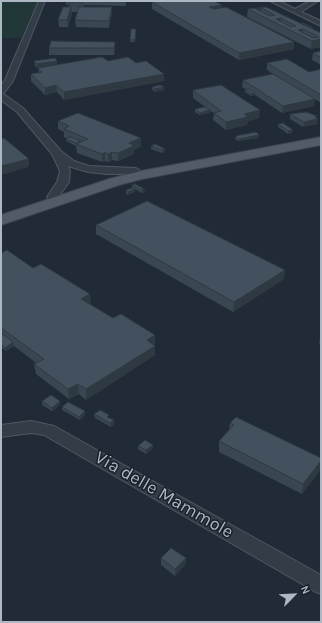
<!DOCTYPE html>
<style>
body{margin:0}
#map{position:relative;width:322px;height:623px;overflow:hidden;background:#202b37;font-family:Karla,sans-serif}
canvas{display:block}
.frame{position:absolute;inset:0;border:2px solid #adb8c4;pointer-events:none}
.north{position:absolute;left:274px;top:575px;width:40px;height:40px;-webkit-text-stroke:3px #19222c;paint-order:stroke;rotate:66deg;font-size:11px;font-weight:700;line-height:16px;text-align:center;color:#adb8c4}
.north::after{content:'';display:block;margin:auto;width:14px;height:18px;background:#adb8c4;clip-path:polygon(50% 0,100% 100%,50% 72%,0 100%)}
</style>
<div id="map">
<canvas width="322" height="623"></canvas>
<div class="frame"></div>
<div class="north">N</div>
</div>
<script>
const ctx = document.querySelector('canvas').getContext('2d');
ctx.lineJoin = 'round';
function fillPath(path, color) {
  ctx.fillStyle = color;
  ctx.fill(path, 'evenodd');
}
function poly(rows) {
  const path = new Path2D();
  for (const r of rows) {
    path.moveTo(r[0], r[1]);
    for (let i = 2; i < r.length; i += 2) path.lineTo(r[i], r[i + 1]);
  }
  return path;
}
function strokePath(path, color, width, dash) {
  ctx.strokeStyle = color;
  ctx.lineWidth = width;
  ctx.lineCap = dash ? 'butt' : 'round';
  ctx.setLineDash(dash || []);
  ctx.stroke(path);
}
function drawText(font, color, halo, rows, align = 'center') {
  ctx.font = font + ' Karla,sans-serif';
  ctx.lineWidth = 3;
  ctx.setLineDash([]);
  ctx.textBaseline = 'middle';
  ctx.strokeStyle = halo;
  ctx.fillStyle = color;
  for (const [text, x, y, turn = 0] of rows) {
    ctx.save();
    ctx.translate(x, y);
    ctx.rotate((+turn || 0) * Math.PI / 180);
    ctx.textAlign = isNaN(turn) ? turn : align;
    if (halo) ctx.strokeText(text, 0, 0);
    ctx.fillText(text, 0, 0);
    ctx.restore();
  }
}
fillPath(poly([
 [1,1,38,1,21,38,1,38]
]), '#223738');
const minor = poly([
 [39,1,45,1,13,81,4,93,2,93,23,108,61,151,74,161,89,166,136,168,141,171,136,174,107,174,88,172,68,166,70,171,69,182,57,199,53,200,49,199,47,197,57,182,60,171,52,154,17,112,1,100,1,85,5,80,39,1],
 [270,1,279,1,295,9,310,1,318,1,301,12,321,21,321,26,270,1],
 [31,421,54,426,321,575,321,594,314,591,44,435,31,433,1,437,1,425,31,421]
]);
const major = poly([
 [321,137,321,145,142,179,119,185,1,225,1,215,109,179,141,171,321,137]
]);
strokePath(minor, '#4e5862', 2);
strokePath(major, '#3d4651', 2);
fillPath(minor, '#333d48');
fillPath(major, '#515c68');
fillPath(poly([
 [66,1,126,1,126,6,84,5,84,7,112,13,109,28,76,27,75,20,78,12,72,12,72,14,68,27,59,27,58,20,68,7,69,5,66,5],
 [152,2,222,5,221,8,294,42,294,49,239,60,152,9],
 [266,7,300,23,312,27,312,28,321,33,321,47,311,49,247,17,248,9],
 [136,31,135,42,130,42,130,40],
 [115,42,115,48,114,55,49,55,49,48],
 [321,51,321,65,312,60,313,53],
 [34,61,57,61,57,65,108,61,136,63,164,74,164,81,64,100,57,92,45,95,31,81,31,74,39,73,38,68,37,68,35,66],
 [267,63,309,72,321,69,321,103,315,99,314,106,282,113,255,95,251,96,245,92,245,89,242,87,243,80,273,74,267,70],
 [152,87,164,87,164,90,155,92,152,89],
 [193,90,259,118,248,121,247,125,226,130,213,120,214,113,210,111,210,113,200,115,195,112,195,109,205,107,193,98],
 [290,114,317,118,318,119,317,124,303,127,290,119],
 [58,121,141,146,134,150,134,154,118,161,112,160,108,162,105,161,102,162,77,153,76,146,66,141,66,139,67,138,64,137,64,132,58,129],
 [278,124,292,133,288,134,278,127],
 [236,136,258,138,238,141,235,139],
 [151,146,165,151,162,153,151,149],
 [132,185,144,189,145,192,142,193,135,189,135,192,128,195,126,193,126,190,132,188],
 [96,225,237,246,284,279,233,312,96,234],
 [1,253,90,294,90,304,113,318,155,335,155,355,86,400,79,394,69,399,36,374,34,364,36,363,14,346,6,351,1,347],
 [321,332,321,344,319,343],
 [42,401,60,401,60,405,52,411,42,405],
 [62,407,85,415,80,420,62,410],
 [94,414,109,418,114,424,111,427,95,418],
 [230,423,321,469,302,494,219,452,219,441,229,430],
 [153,445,153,448,146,454,138,449,138,446],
 [161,558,186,558,185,565,175,576,161,565]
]), '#3a4652');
fillPath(poly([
 [222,5,221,11,209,13,209,7],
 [71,7,72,14,68,27,67,20],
 [112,7,112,13,109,28,109,21],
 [261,8,261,15,256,9],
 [281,18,281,25,276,19],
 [303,29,302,36,298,30],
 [321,39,321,47,311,49,312,41],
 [115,42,115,48,114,55,114,48],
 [294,42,294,49,239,60,239,53],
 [57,61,57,66,37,68,36,64],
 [164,74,164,81,64,100,64,92],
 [56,85,57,92,45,95,45,88],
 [164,87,164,90,155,92,155,89],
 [255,93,255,95,251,96,251,94],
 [315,99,314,106,282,113,283,106],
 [210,110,210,113,200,115,200,113],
 [260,110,259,118,248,121,247,125,226,130,226,122,244,114],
 [317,116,317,119,318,119,317,124,303,127,304,122],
 [293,130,292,133,288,134,288,131],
 [259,135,258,138,238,141,239,139],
 [141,138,141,146,134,150,134,154,118,161,118,153,129,143],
 [165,149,165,151,162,153,162,150],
 [105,152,105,161,102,162,102,154],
 [112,152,112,160,108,162,108,154],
 [29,159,29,167,1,175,1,166],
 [135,189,135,192,128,195,128,192],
 [144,189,145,192,142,193,142,190],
 [285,270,284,279,233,312,234,302],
 [90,294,91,304,82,308,81,299],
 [155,335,155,345,148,350,147,340],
 [13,342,14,346,6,351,5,348],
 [155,346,155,355,86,400,86,389],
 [78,384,79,394,69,399,68,389],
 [60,401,60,405,52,411,52,408],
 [85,411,85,415,80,420,79,417],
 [114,420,114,424,111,427,110,423],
 [153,445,153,448,146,454,146,450],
 [321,461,321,469,302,494,303,484],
 [186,558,185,565,175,576,175,569]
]), '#2f3942');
const building = poly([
 [161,1,214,1,222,5,209,7,214,9,226,7,294,42,239,53,152,2,161,1],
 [69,3,83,3,83,5,68,5,69,3],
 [63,7,71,7,67,20,58,20,63,7],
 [79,7,112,7,109,21,75,20,79,7],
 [266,7,321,33,321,39,312,41,248,9,266,7],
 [261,8,275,15,270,16,256,9,261,8],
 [281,18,296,26,291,27,276,19,281,18],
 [303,29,319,37,313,38,298,30,303,29],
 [300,23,303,23,312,27,309,27,300,23],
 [131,29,136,29,135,40,130,40,131,29],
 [51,41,115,42,114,48,49,48,51,41],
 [321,51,321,58,313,53,321,51],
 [102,57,108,61,128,57,136,63,146,61,164,74,64,92,56,85,45,88,31,74,42,72,38,68,102,57],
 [55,58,57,61,36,64,34,61,55,58],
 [287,59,309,72,321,69,321,95,267,63,287,59],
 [273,74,315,99,283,106,243,80,273,74],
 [160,85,164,87,155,89,152,87,160,85],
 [221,85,260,110,244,114,248,117,226,122,214,113,221,111,193,90,221,85],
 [245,89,248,89,255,93,251,94,245,89],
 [205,107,210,110,200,113,195,109,205,107],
 [306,112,317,116,315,117,318,119,304,122,290,114,306,112],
 [78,113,141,138,129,143,134,146,118,153,112,152,108,154,105,152,102,154,76,144,88,139,64,129,69,126,58,121,78,113],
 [283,123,293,130,288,131,278,124,283,123],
 [256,132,259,135,239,139,236,136,256,132],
 [70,137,81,141,76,143,66,139,70,137],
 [4,138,29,159,1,166,1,139,4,138],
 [155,144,165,149,162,150,151,146,155,144],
 [135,184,144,189,142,190,132,185,135,184],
 [132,188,135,189,128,192,126,190,132,188],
 [147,201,285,270,234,302,96,225,147,201],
 [7,250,33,268,41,264,90,294,81,299,113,318,121,314,155,335,147,340,155,346,86,389,78,384,68,389,34,364,44,359,1,328,1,253,7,250],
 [1,333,13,342,5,348,1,344,1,333],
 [51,395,60,401,52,408,42,401,51,395],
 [68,402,85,411,79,417,62,407,68,402],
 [100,410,109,415,107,417,114,420,110,423,94,414,100,410],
 [236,417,321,458,321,461,303,484,219,441,234,425,230,423,236,417],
 [145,440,153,445,146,450,138,446,145,440],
 [171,548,186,558,175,569,161,558,171,548]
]);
fillPath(building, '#43515f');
strokePath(building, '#2f3942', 1);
drawText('18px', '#adb8c4', '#19222c', [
 ["Via delle Mammole",164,495,30]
]);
</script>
